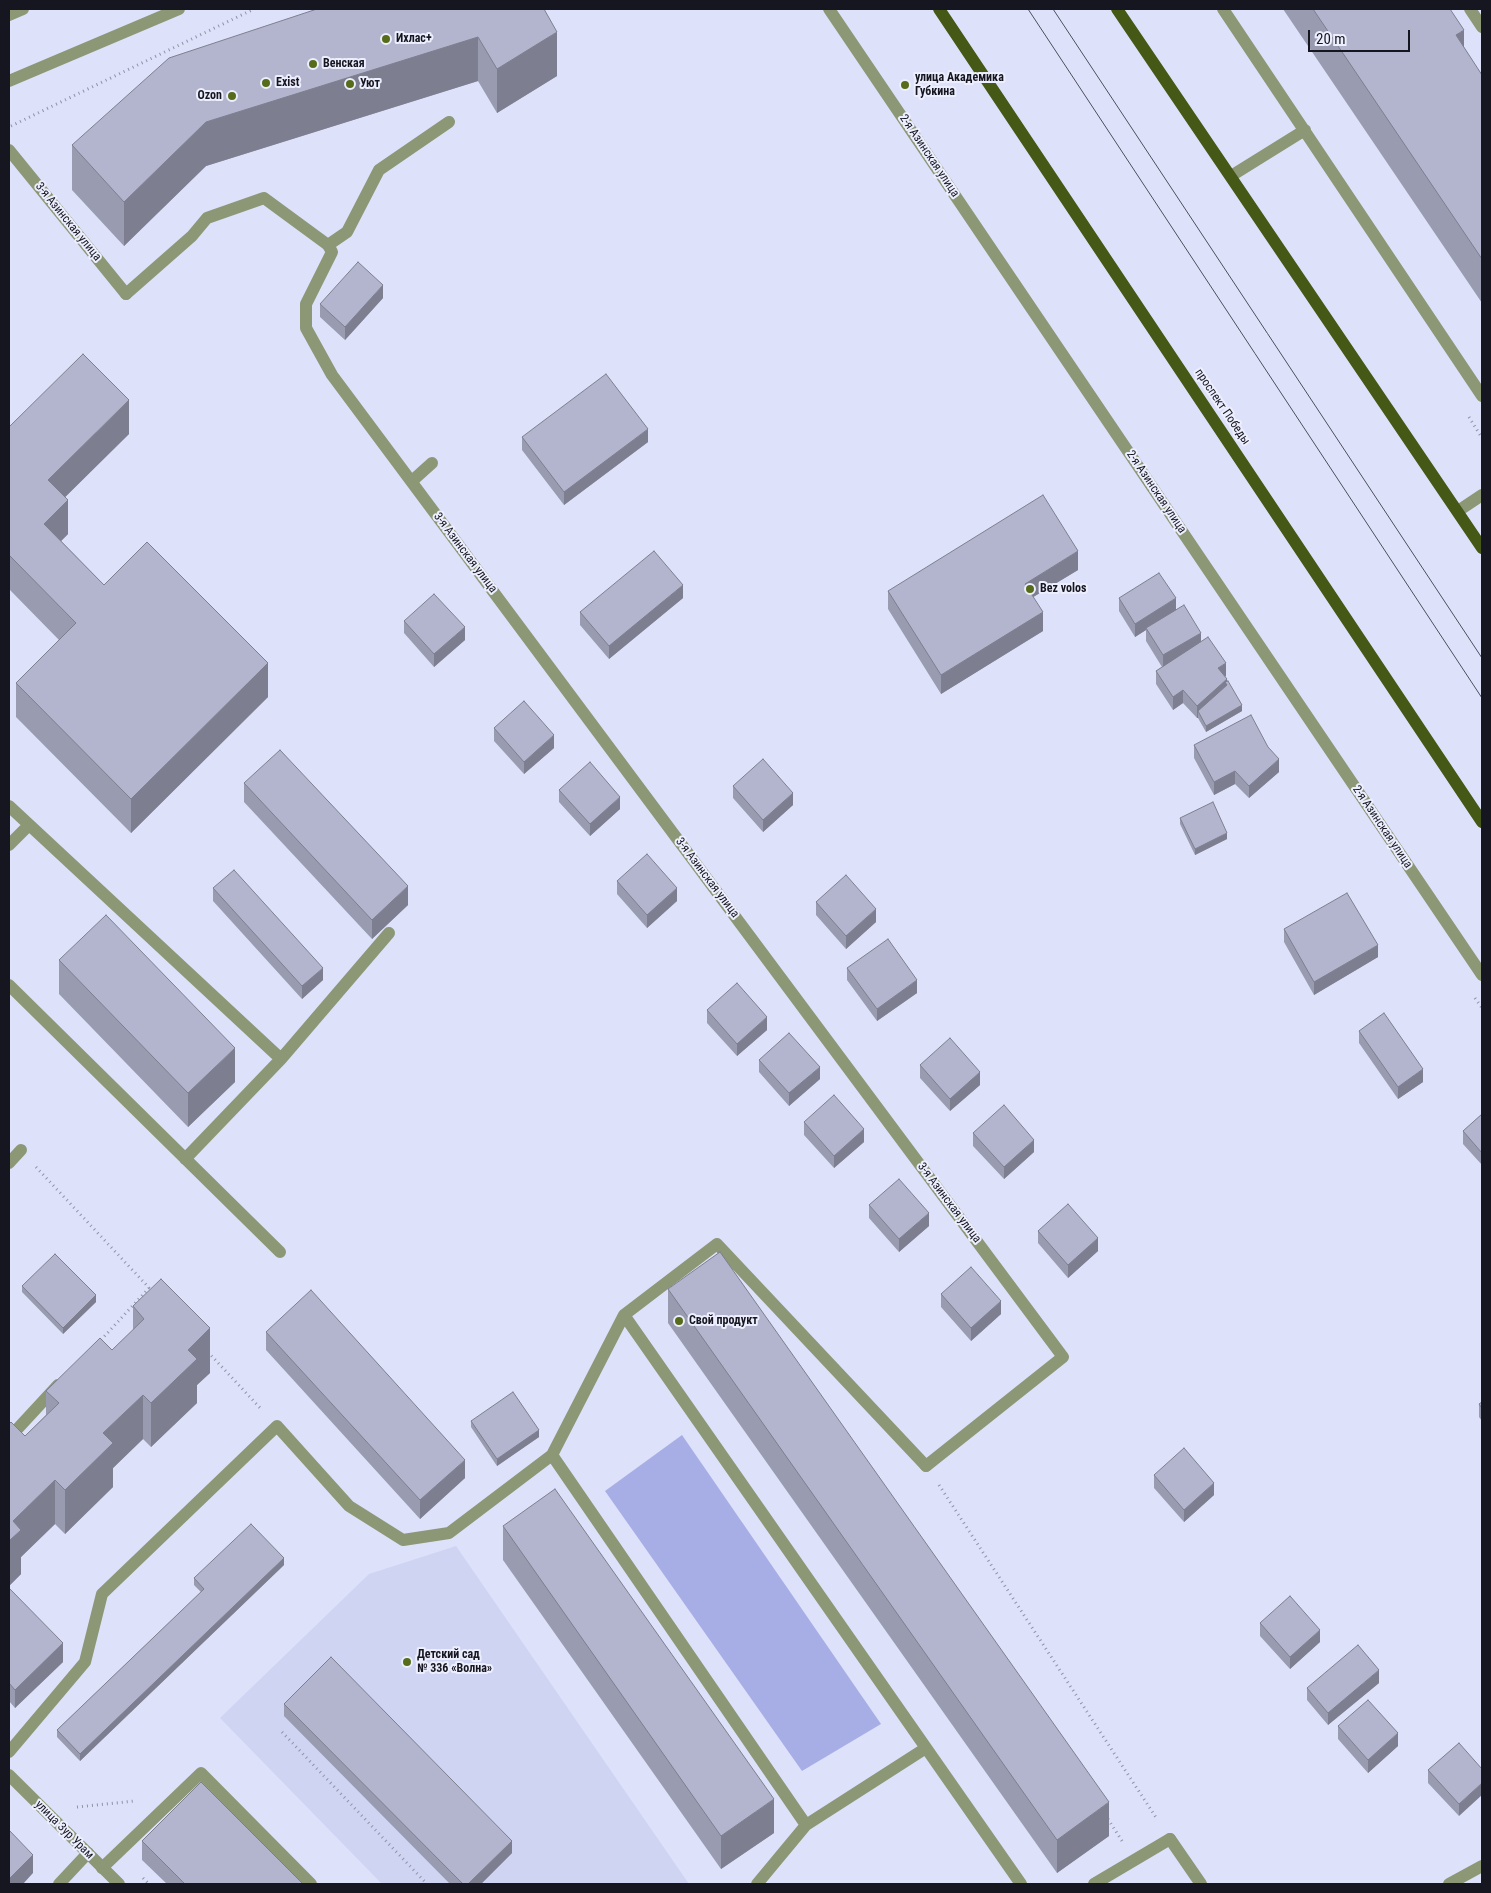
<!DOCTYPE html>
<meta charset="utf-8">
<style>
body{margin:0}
#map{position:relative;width:1491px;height:1893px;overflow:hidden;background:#dde1fa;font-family:"Roboto Condensed",sans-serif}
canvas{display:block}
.frame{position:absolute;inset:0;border:10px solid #15161f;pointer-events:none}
.scale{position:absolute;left:1308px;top:30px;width:102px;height:22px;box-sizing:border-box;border:2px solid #15161f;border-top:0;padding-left:6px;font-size:15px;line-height:18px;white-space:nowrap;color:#15161f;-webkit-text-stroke:4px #edeffe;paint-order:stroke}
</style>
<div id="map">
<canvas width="1491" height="1893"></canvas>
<div class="frame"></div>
<div class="scale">20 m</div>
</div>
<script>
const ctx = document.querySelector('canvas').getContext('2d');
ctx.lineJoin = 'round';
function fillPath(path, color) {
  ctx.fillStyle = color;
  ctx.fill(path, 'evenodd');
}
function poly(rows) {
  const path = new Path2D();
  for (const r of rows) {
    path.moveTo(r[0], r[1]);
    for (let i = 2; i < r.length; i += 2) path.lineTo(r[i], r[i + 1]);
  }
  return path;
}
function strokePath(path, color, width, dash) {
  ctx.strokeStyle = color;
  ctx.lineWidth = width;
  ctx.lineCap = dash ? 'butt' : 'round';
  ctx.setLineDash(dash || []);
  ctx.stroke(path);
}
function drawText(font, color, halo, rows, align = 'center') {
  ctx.font = font + ' "Roboto Condensed",sans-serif';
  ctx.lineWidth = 4;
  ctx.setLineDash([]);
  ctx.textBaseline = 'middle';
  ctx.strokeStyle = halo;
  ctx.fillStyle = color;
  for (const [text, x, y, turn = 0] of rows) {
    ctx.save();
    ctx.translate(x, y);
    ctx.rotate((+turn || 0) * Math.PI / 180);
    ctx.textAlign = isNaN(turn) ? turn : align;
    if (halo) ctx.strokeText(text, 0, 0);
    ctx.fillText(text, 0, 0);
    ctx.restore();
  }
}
fillPath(poly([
 [456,1546,689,1884,382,1884,220,1718,369,1574]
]), '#cfd4f3');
fillPath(poly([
 [682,1435,881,1724,802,1771,605,1491]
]), '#a7aee5');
strokePath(poly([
 [11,126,254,9],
 [1469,417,1482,438],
 [1475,998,1482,1008],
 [36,1167,153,1292],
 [101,1340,149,1288],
 [208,1352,262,1410],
 [939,1485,1157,1819],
 [282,1732,427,1884],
 [77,1807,135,1801],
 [1108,1819,1122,1841],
 [143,1878,149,1884]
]), '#9093a6', 3, [1, 4]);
strokePath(poly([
 [1223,9,1482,396],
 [1470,9,1482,27],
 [1231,176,1305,130],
 [126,294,192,236,207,218,264,198,328,245,347,232,379,170,449,122],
 [412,481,432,463],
 [1458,511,1482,495],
 [9,806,281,1059,185,1159],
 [9,845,28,826],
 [9,985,280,1252],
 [281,1059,389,933],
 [9,1163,21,1150],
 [624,1315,1021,1884],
 [9,1438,58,1385],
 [552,1455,806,1825,926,1748],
 [9,1752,85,1662,102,1594,277,1426,349,1506,403,1540,449,1533,552,1455,624,1315,717,1244,926,1466],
 [102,1868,201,1773,311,1884],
 [59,1884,88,1853],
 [757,1884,806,1825],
 [1094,1884,1170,1839]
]), '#8c9776', 12);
strokePath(poly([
 [829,9,1482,975],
 [9,150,126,294],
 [328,245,332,252,306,304,306,328,332,375,1063,1357,926,1466],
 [9,1775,119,1884],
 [1170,1839,1201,1884],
 [1449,1884,1482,1866]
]), '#8c9776', 12);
strokePath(poly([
 [9,15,23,9],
 [9,81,179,9]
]), '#8c9776', 12);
strokePath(poly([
 [939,9,1482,822],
 [1117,9,1482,548]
]), '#465816', 12);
strokePath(poly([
 [1028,9,1482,698],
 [1053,9,1482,658]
]), '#4d4f5c', 1);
fillPath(poly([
 [544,9,557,76,497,113,478,81,206,166,124,246,72,190,72,145],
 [1283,9,1450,9,1464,48,1482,75,1482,303],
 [383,298,345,340,320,317,320,304],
 [9,427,129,434,65,497,68,534,61,541,104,585,268,697,131,833,16,717,16,683,59,640,10,590,9,591],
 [522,437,648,442,564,505,522,450],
 [1078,570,1033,597,1043,631,941,694,888,609,888,591],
 [683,598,609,659,580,625,580,612],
 [1119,598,1176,610,1201,642,1226,676,1225,676,1242,711,1206,732,1198,718,1197,718,1183,703,1173,710,1156,684,1156,671,1162,667,1146,641,1146,630,1135,637,1119,611],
 [404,621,465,640,434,667,404,633],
 [494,728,554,748,524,774,494,741],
 [1194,745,1279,772,1249,798,1235,784,1214,795,1194,758],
 [244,783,408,905,372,939,244,802],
 [733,786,793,805,763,832,733,798],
 [559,790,620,809,590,836,559,802],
 [1180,818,1227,839,1195,855,1180,824],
 [617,881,677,901,647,928,617,894],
 [213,888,323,980,302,999,213,901],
 [816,902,876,922,846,949,816,915],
 [1284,929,1378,957,1314,995,1284,942],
 [59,960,235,1082,188,1127,59,994],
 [847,968,917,993,877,1021,847,980],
 [707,1010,767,1030,737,1056,707,1023],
 [1359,1031,1423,1082,1398,1099,1359,1043],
 [759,1060,820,1079,789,1106,759,1072],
 [920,1065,980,1085,950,1111,920,1078],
 [1482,1114,1482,1165,1463,1144,1463,1131],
 [804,1122,864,1142,834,1168,804,1135],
 [973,1133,1034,1152,1004,1179,973,1146],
 [869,1205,929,1226,899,1252,869,1218],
 [1038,1231,1098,1251,1068,1278,1038,1243],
 [22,1286,96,1302,63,1334,22,1292],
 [668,1289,1109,1836,1057,1873,668,1323],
 [941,1294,1001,1314,971,1341,941,1307],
 [133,1306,210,1373,197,1385,197,1403,151,1447,143,1439,113,1468,113,1487,65,1534,55,1524,21,1557,21,1574,9,1586,25,1436,46,1415,46,1391,112,1350,133,1330],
 [266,1332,465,1478,420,1519,266,1350],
 [1482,1402,1482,1421,1479,1417,1479,1404],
 [471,1421,539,1437,497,1466,471,1427],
 [1154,1475,1214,1495,1184,1522,1154,1488],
 [503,1526,774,1833,721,1869,503,1560],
 [284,1565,80,1761,57,1737,57,1730,201,1592,194,1585,194,1578],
 [9,1588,63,1662,15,1708,9,1701],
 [1260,1623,1320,1642,1290,1669,1260,1636],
 [1379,1683,1328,1725,1307,1700,1307,1688],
 [284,1704,512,1853,481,1884,450,1884,284,1716],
 [1338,1726,1398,1746,1368,1773,1338,1739],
 [1459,1743,1459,1816,1428,1783,1428,1770],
 [142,1841,303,1884,167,1884,142,1860]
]), '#999cb0');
fillPath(poly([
 [1464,30,1464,74,1456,35],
 [557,32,557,76,497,113,497,69],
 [478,37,478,81,206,166,124,246,124,202,206,122],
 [383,285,383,298,345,340,345,327],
 [129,400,129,434,48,514,48,480],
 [648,429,648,442,564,505,564,492],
 [68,500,68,534,44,558,44,524],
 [1078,551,1078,570,1025,602,1025,584],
 [10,556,10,590,9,591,9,557],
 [683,585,683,598,609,659,609,646],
 [1176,598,1176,611,1146,628,1146,630,1135,637,1135,624],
 [1043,612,1043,631,941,694,941,675],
 [465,627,465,640,434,667,434,654],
 [1201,633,1201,646,1163,668,1163,655],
 [268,663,268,697,131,833,131,799],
 [1226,663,1226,676,1218,681,1218,668],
 [1227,679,1227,692,1198,711,1198,718,1197,718,1197,706],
 [1183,690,1183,703,1173,710,1173,697],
 [1242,705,1242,711,1206,732,1206,726],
 [554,735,554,748,524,774,524,762],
 [1279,759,1279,772,1249,798,1249,786],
 [1235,771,1235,784,1214,795,1214,782],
 [793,793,793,805,763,832,763,820],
 [620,797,620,809,590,836,590,824],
 [1227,833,1227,839,1195,855,1195,849],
 [408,886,408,905,372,939,372,920],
 [677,888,677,901,647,928,647,915],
 [876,909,876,922,846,949,846,936],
 [1378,945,1378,957,1314,995,1314,982],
 [323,968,323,980,302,999,302,986],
 [917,980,917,993,877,1021,877,1009],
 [767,1017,767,1030,737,1056,737,1044],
 [235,1048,235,1082,188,1127,188,1093],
 [820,1067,820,1079,789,1106,789,1093],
 [1423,1069,1423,1082,1398,1099,1398,1087],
 [980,1072,980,1085,950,1111,950,1099],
 [864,1129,864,1142,834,1168,834,1156],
 [1034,1140,1034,1152,1004,1179,1004,1167],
 [929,1213,929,1226,899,1252,899,1239],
 [1098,1238,1098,1251,1068,1278,1068,1265],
 [96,1295,96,1302,63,1334,63,1328],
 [1001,1301,1001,1314,971,1341,971,1328],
 [210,1328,210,1373,197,1385,197,1403,151,1447,151,1403,188,1350],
 [143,1395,143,1439,113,1468,113,1487,65,1534,65,1490,103,1433],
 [539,1430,539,1437,497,1466,497,1459],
 [465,1460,465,1478,420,1519,420,1500],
 [55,1480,55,1524,21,1557,21,1574,9,1586,9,1541,13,1521],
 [1214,1483,1214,1495,1184,1522,1184,1510],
 [284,1558,284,1565,80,1761,80,1754],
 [1320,1630,1320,1642,1290,1669,1290,1657],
 [63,1643,63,1662,15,1708,15,1690],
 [1379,1670,1379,1683,1328,1725,1328,1713],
 [1398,1733,1398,1746,1368,1773,1368,1760],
 [1482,1783,1482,1795,1459,1816,1459,1804],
 [774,1799,774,1833,721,1869,721,1836],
 [1109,1802,1109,1836,1057,1873,1057,1840],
 [512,1841,512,1853,481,1884,468,1884],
 [33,1855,33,1873,23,1884,9,1884,9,1879]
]), '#7d7f90');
const building = poly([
 [317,9,544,9,557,32,497,69,478,37,206,122,124,202,72,145,169,58,317,9],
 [1313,9,1450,9,1464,30,1456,35,1482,75,1482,259,1313,9],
 [358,262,383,285,345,327,320,304,358,262],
 [83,354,129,400,48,480,68,500,44,524,104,585,147,542,268,663,131,799,16,683,76,623,10,556,9,557,9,427,83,354],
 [606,374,648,429,564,492,522,437,606,374],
 [1043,495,1078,551,1025,584,1043,612,941,675,888,591,1043,495],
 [654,551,683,585,609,646,580,612,654,551],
 [1159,573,1176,598,1135,624,1119,598,1159,573],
 [434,594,465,627,434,654,404,621,434,594],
 [1184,605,1201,633,1163,655,1146,628,1184,605],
 [1208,637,1226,663,1218,668,1227,679,1197,706,1183,690,1173,697,1156,671,1208,637],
 [1228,681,1242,705,1206,726,1198,711,1227,685,1225,682,1228,681],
 [524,701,554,735,524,762,494,728,524,701],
 [1251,715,1268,747,1279,759,1249,786,1235,771,1214,782,1194,745,1251,715],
 [280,750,408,886,372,920,244,783,280,750],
 [763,759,793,793,763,820,733,786,763,759],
 [590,762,620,797,590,824,559,790,590,762],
 [1213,802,1227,833,1195,849,1180,818,1213,802],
 [647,854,677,888,647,915,617,881,647,854],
 [234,870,323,968,302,986,213,888,234,870],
 [846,875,876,909,846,936,816,902,846,875],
 [1347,893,1378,945,1314,982,1284,929,1347,893],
 [106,915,235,1048,188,1093,59,960,106,915],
 [888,939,917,980,877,1009,847,968,888,939],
 [737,983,767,1017,737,1044,707,1010,737,983],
 [1384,1013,1423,1069,1398,1087,1359,1031,1384,1013],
 [789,1033,820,1067,789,1093,759,1060,789,1033],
 [950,1038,980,1072,950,1099,920,1065,950,1038],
 [834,1095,864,1129,834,1156,804,1122,834,1095],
 [1004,1105,1034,1140,1004,1167,973,1133,1004,1105],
 [1482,1114,1482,1153,1463,1131,1482,1114],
 [899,1179,929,1213,899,1239,869,1205,899,1179],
 [1068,1204,1098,1238,1068,1265,1038,1231,1068,1204],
 [720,1252,1109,1802,1057,1840,668,1289,720,1252],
 [55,1254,96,1295,63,1328,22,1286,55,1254],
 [971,1267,1001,1301,971,1328,941,1294,971,1267],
 [161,1279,210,1328,188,1350,197,1359,151,1403,143,1395,103,1433,113,1443,65,1490,55,1480,13,1521,21,1530,9,1541,9,1424,11,1422,25,1436,59,1403,46,1391,100,1338,112,1350,144,1319,133,1306,161,1279],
 [311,1290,465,1460,420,1500,266,1332,311,1290],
 [513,1392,539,1430,497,1459,471,1421,513,1392],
 [1482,1402,1482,1408,1479,1404,1482,1402],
 [1184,1448,1214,1483,1184,1510,1154,1475,1184,1448],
 [555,1489,774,1799,721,1836,503,1526,555,1489],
 [251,1524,284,1558,80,1754,57,1730,204,1589,194,1578,251,1524],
 [9,1588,63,1643,15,1690,9,1683,9,1588],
 [1290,1596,1320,1630,1290,1657,1260,1623,1290,1596],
 [1358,1645,1379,1670,1328,1713,1307,1688,1358,1645],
 [331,1657,512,1841,468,1884,463,1884,284,1704,331,1657],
 [1368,1700,1398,1733,1368,1760,1338,1726,1368,1700],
 [1459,1743,1482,1769,1482,1783,1459,1804,1428,1770,1459,1743],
 [201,1782,303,1884,185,1884,142,1841,201,1782],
 [9,1830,33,1855,9,1879,9,1830]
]);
fillPath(building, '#b2b5cd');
strokePath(building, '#7d7f90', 1);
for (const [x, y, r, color] of [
 [386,39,5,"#566c1b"],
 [313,64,5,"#566c1b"],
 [266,83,5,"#566c1b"],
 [350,84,5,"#566c1b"],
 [905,85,5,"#566c1b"],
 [232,96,5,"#566c1b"],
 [1030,589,5,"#566c1b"],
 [679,1321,5,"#566c1b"],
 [407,1662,5,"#566c1b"]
]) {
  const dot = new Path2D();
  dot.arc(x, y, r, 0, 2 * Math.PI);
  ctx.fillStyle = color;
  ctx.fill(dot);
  strokePath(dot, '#edeffe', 2);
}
drawText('bold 12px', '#15161f', '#edeffe', [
 ["Ихлас+",396,39],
 ["Венская",323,64],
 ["улица Академика",915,78],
 ["Губкина",915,92],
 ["Exist",276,83],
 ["Уют",360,84],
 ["Ozon",222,96,"right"],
 ["Bez volos",1040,589],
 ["Свой продукт",689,1321],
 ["Детский сад",417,1655],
 ["№ 336 «Волна»",417,1669]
], 'left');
drawText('12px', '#15161f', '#edeffe', [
 ["2-я Азинская улица",929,156,56],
 ["3-я Азинская улица",68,222,51],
 ["проспект Победы",1222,407,56],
 ["2-я Азинская улица",1156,492,56],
 ["3-я Азинская улица",465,553,53],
 ["2-я Азинская улица",1382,827,56],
 ["3-я Азинская улица",707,878,53],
 ["3-я Азинская улица",949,1203,53],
 ["улица Зур Урам",64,1830,45]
]);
</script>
